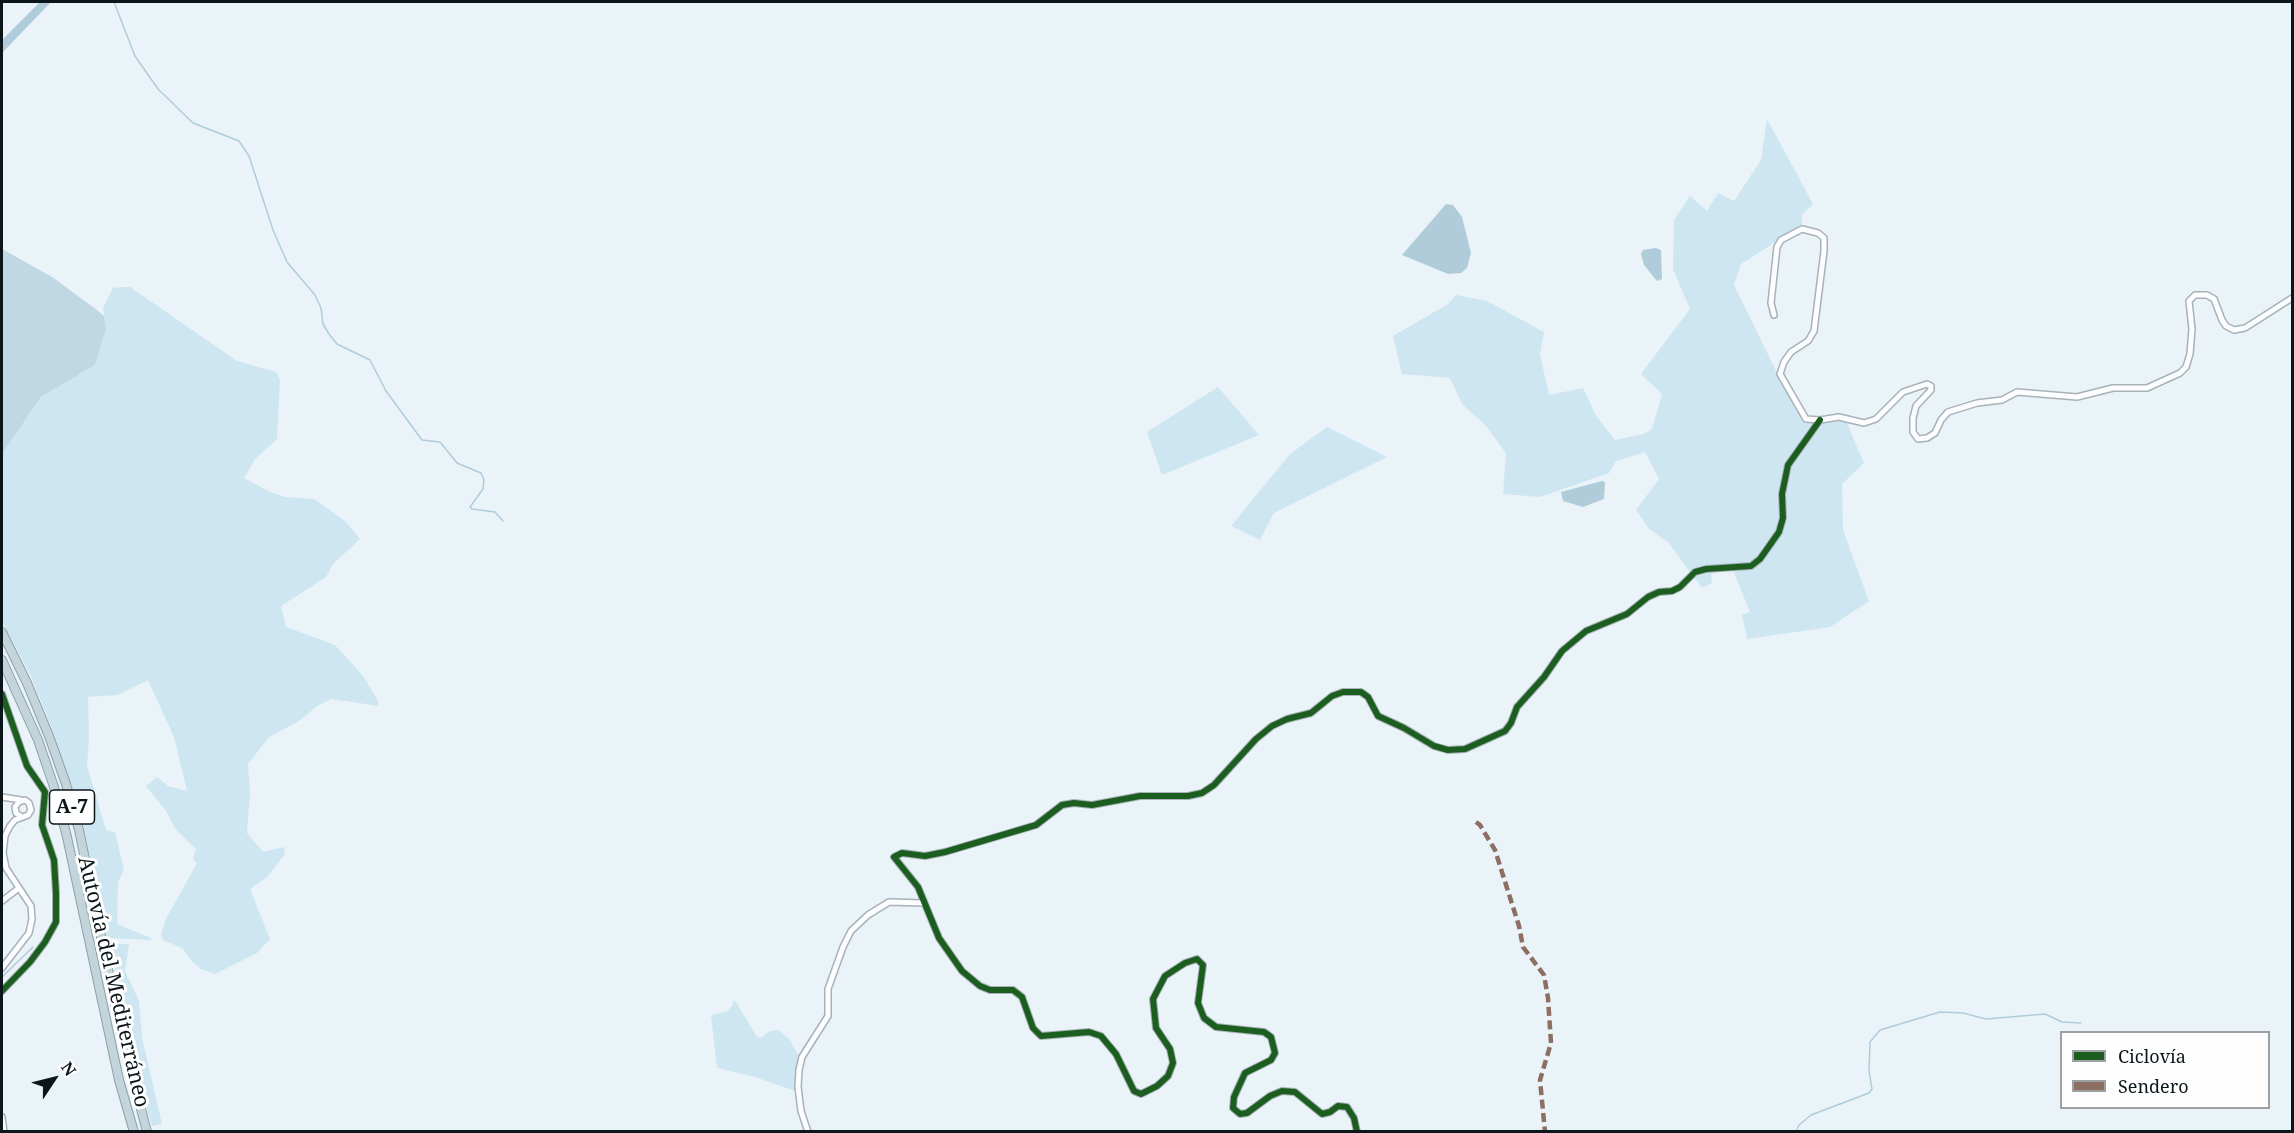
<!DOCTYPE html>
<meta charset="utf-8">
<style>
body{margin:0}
#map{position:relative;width:2294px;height:1133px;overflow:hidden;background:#e9f3f8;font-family:"Noto Serif",serif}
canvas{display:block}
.frame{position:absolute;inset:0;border:3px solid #0b161b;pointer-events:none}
.legend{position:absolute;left:2060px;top:1031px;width:210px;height:78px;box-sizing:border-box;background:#fefefe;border:2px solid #9da1a3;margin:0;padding:8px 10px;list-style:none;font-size:18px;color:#0b161b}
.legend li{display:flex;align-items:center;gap:12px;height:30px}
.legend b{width:30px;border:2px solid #9da1a3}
.north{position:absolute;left:24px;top:1049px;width:60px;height:60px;-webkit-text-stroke:4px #fefefe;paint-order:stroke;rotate:55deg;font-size:16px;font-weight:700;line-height:24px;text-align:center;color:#0b161b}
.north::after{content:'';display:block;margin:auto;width:21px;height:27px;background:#0b161b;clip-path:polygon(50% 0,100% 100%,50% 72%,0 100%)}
</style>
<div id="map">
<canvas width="2294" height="1133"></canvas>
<div class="frame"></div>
<ul class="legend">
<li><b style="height:8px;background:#1b5e20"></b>Ciclovía</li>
<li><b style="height:8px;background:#8d6e63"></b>Sendero</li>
</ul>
<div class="north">N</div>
</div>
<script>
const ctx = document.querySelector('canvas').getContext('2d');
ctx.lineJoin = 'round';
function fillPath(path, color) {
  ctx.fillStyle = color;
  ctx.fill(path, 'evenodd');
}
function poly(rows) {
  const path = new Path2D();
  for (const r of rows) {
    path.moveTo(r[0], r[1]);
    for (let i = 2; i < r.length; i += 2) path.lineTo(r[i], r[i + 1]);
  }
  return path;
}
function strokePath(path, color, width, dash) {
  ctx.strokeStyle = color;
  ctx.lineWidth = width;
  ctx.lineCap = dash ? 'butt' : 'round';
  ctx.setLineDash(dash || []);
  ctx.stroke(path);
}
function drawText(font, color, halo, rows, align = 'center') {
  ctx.font = font + ' "Noto Serif",serif';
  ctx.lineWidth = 6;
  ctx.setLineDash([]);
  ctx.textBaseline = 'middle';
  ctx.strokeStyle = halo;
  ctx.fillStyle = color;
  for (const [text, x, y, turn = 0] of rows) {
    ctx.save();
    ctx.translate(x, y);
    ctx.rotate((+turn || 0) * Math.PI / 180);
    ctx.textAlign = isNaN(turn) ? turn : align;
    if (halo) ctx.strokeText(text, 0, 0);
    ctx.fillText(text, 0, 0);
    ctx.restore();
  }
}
fillPath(poly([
 [1767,119,1813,204,1802,215,1802,225,1741,264,1734,285,1779,377,1804,418,1812,423,1834,420,1846,421,1864,463,1842,484,1843,530,1869,601,1830,627,1747,639,1742,615,1750,612,1731,565,1711,572,1712,583,1702,588,1668,542,1649,529,1636,510,1659,479,1645,452,1616,461,1609,473,1540,497,1503,494,1506,453,1486,426,1462,404,1450,378,1402,374,1393,336,1448,304,1456,295,1487,301,1544,332,1540,354,1549,395,1583,388,1596,416,1615,440,1644,434,1652,429,1662,394,1641,374,1690,309,1673,269,1674,220,1690,196,1707,211,1718,193,1734,201,1761,160],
 [123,287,130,287,237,361,276,372,280,380,277,439,255,459,244,478,270,492,285,497,314,499,345,521,360,539,333,564,326,577,281,606,286,627,335,645,363,676,377,699,379,706,331,699,316,707,299,721,269,737,248,764,250,793,247,833,263,852,284,847,285,854,267,877,250,889,270,939,257,953,215,974,201,969,193,962,182,948,163,940,161,934,166,919,197,863,193,859,196,849,176,830,166,811,146,786,157,777,168,786,187,791,174,737,148,680,117,695,88,697,89,737,87,766,106,830,115,832,124,870,118,882,117,924,151,938,151,940,107,938,83,824,54,733,31,676,2,621,2,454,41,397,95,365,106,329,103,308,113,288],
 [1218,387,1259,435,1162,475,1147,432],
 [1327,427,1387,457,1274,513,1260,540,1231,526,1290,454],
 [110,944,129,944,125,971,139,1001,142,1038,162,1124,152,1126,135,1065],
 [734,999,757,1037,762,1037,770,1031,778,1030,789,1039,799,1056,795,1091,755,1077,717,1068,711,1015,726,1012,732,1006]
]), '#cee6f2');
fillPath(poly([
 [2,249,52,277,97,310,104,316,106,329,95,365,41,397,2,454]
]), '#bfd8e4');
fillPath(poly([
 [40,2,51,2,2,53,2,40],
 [1446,204,1453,205,1462,217,1471,253,1467,268,1461,273,1448,274,1402,255],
 [1656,248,1661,250,1662,279,1657,281,1644,265,1641,254,1643,250],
 [1602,481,1605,482,1604,499,1583,507,1563,501,1561,492]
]), '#b0ccdb');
strokePath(poly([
 [114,2,135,56,158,89,193,123,239,141,249,156,273,230,287,262,315,295,321,308,323,324,329,334,337,344,370,360,386,391,422,440,440,442,457,463,481,473,484,480,483,489,470,507,472,509,495,512,503,521],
 [2,977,33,947],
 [1796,1132,1799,1125,1811,1115,1869,1093,1872,1089,1869,1071,1870,1042,1880,1030,1940,1012,1963,1013,1986,1019,2045,1014,2062,1022,2081,1023]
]), '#b0ccdb', 1.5);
const minor = poly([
 [1774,315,1771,303,1777,247,1781,240,1802,229,1818,233,1824,238,1824,251,1814,331,1808,341,1791,352,1784,362,1780,374,1806,419,1820,420,1839,417,1864,423,1876,419,1903,392,1927,384,1931,386,1931,390,1916,406,1913,418,1913,432,1918,439,1927,438,1935,433,1941,420,1948,412,1977,403,2002,400,2017,392,2077,397,2113,388,2147,388,2180,373,2186,367,2190,354,2192,329,2189,301,2195,295,2207,295,2214,299,2222,320,2226,326,2234,330,2245,328,2292,298],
 [2,694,27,766,45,792,42,825,54,860,56,893,56,922,45,942,30,962,2,991],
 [2,797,21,800],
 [2,901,19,888],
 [2,968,29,933,32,919,31,906,6,868,3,853,5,836,10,826,15,820,28,815,31,810,29,803,25,800,19,802,15,807,16,813,22,817],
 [2,1117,4,1132],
 [808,1132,801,1111,798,1087,799,1070,802,1057,828,1016,828,989,843,947,851,931,868,915,889,902,923,903],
 [1357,1132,1354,1118,1347,1107,1338,1106,1330,1112,1322,1114,1295,1092,1282,1091,1270,1096,1247,1113,1240,1114,1233,1108,1234,1097,1245,1073,1271,1060,1275,1053,1271,1037,1264,1032,1216,1027,1204,1018,1198,1003,1203,965,1197,959,1185,963,1165,976,1153,999,1156,1028,1170,1049,1173,1063,1168,1076,1157,1086,1141,1094,1134,1091,1116,1054,1101,1036,1089,1032,1041,1036,1033,1028,1022,997,1013,990,990,990,980,986,962,971,939,938,918,887,894,857,902,853,925,856,945,852,1036,825,1062,805,1074,803,1092,805,1140,796,1188,796,1202,793,1214,785,1256,739,1272,726,1287,719,1311,713,1332,696,1343,692,1361,692,1368,697,1378,716,1404,728,1434,746,1448,750,1465,749,1505,731,1511,723,1517,707,1544,677,1562,651,1586,631,1627,614,1648,597,1659,592,1672,591,1680,587,1695,572,1706,569,1751,566,1760,559,1779,532,1783,518,1782,494,1788,465,1820,420]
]);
const highway = poly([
 [2,632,27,683,49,736,66,784,79,830,120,1027,147,1132],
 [2,660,38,740,54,787,67,837,119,1080,134,1132]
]);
strokePath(minor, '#a8b2b7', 8);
strokePath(highway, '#8da1aa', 10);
strokePath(minor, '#fcfdfe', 5);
strokePath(highway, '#c4d4db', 8);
strokePath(poly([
 [1476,822,1480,825,1495,850,1519,926,1523,947,1544,975,1548,998,1551,1043,1540,1080,1545,1132]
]), '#8d6e63', 4.5, [9, 4.5]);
strokePath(poly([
 [2,694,27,766,45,792,42,825,54,860,56,893,56,922,45,942,30,962,2,991],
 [1357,1132,1354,1118,1347,1107,1338,1106,1330,1112,1322,1114,1295,1092,1282,1091,1270,1096,1247,1113,1240,1114,1233,1108,1234,1097,1245,1073,1271,1060,1275,1053,1271,1037,1264,1032,1216,1027,1204,1018,1198,1003,1203,965,1197,959,1185,963,1165,976,1153,999,1156,1028,1170,1049,1173,1063,1168,1076,1157,1086,1141,1094,1134,1091,1116,1054,1101,1036,1089,1032,1041,1036,1033,1028,1022,997,1013,990,990,990,980,986,962,971,939,938,918,887,894,857,902,853,925,856,945,852,1036,825,1062,805,1074,803,1092,805,1140,796,1188,796,1202,793,1214,785,1256,739,1272,726,1287,719,1311,713,1332,696,1343,692,1361,692,1368,697,1378,716,1404,728,1434,746,1448,750,1465,749,1505,731,1511,723,1517,707,1544,677,1562,651,1586,631,1627,614,1648,597,1659,592,1672,591,1680,587,1695,572,1706,569,1751,566,1760,559,1779,532,1783,518,1782,494,1788,465,1820,420]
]), '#1b5e20', 6);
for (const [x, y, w] of [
 [72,807,45]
]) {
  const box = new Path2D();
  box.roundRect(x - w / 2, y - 17, w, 34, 4.5);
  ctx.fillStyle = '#fefefe';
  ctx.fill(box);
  strokePath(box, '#0b161b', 1.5);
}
drawText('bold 20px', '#0b161b', null, [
 ["A-7",72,807]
]);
drawText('21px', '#0b161b', '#fefefe', [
 ["Autovía del Mediterráneo",113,982,77]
]);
</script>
